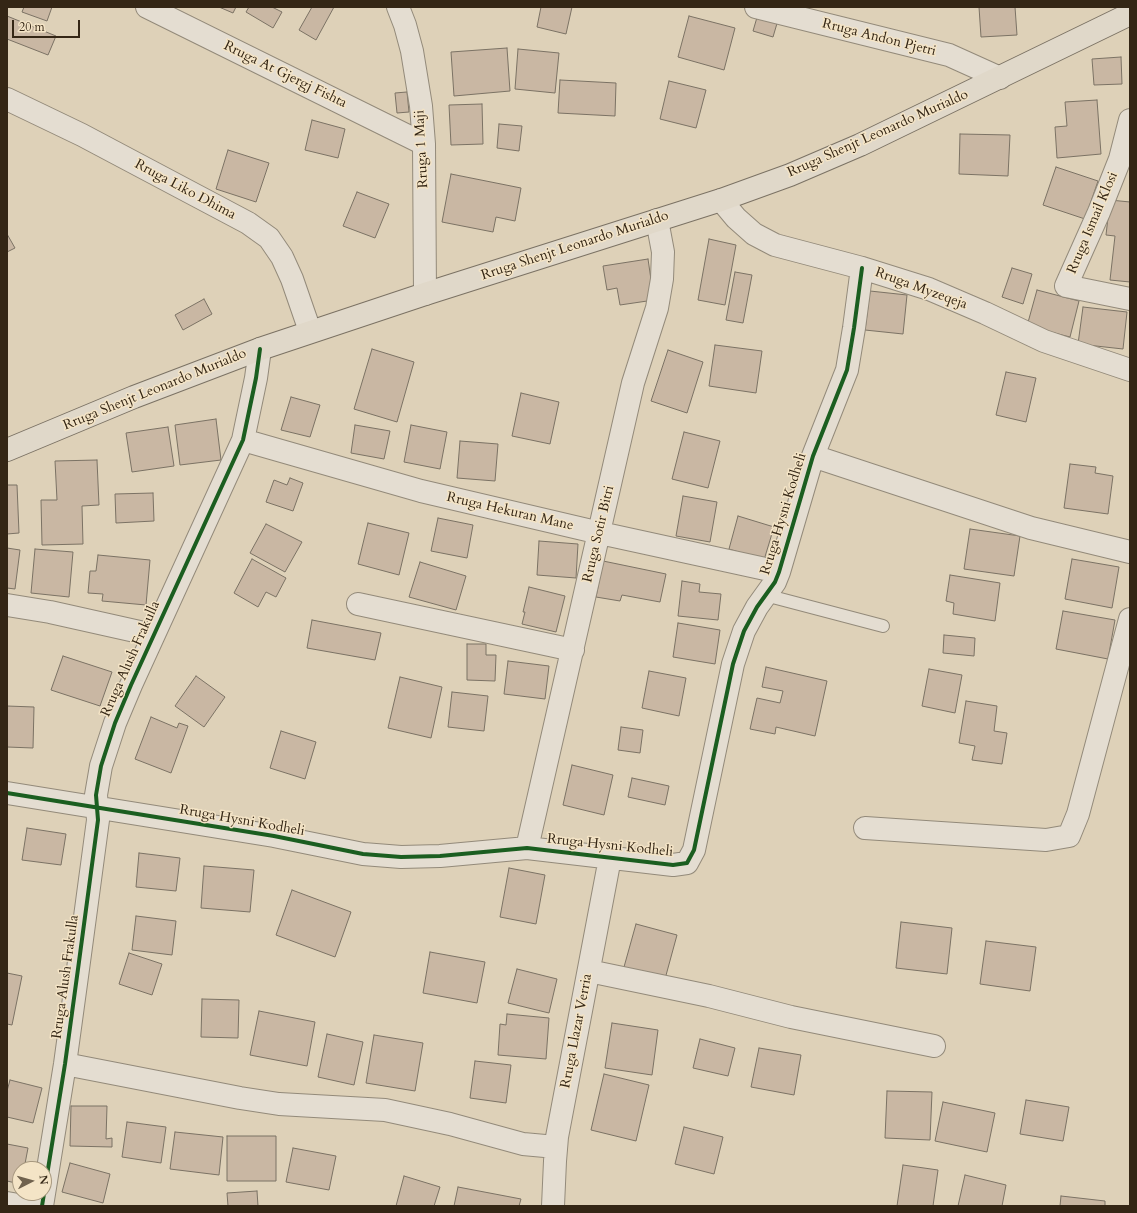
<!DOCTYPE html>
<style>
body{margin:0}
#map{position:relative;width:1137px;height:1213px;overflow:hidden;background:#ded1b8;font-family:Cardo,serif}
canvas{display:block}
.frame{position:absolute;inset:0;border:8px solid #342615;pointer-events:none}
.north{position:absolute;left:12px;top:1161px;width:40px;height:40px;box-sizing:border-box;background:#f4e4c6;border:1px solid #a7987f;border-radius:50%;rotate:84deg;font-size:11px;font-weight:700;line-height:16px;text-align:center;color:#342615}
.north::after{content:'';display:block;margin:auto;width:14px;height:18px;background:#70624e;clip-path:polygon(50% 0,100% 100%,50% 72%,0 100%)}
.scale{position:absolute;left:12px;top:20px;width:68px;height:18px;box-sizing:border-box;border:2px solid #342615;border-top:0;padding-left:5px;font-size:12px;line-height:14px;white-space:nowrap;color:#342615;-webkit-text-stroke:3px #f4e4c6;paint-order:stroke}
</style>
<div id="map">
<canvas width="1137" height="1213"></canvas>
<div class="frame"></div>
<div class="north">N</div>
<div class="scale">20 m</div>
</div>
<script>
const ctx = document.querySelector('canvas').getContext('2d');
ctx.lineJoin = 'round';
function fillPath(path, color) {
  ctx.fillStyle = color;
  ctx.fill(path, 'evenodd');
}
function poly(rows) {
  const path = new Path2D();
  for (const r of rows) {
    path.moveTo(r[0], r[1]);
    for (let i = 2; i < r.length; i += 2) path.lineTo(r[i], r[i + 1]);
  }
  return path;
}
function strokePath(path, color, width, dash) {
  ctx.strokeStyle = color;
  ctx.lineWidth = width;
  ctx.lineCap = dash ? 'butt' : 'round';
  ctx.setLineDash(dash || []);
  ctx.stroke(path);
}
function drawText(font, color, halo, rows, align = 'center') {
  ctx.font = font + ' Cardo,serif';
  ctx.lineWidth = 3;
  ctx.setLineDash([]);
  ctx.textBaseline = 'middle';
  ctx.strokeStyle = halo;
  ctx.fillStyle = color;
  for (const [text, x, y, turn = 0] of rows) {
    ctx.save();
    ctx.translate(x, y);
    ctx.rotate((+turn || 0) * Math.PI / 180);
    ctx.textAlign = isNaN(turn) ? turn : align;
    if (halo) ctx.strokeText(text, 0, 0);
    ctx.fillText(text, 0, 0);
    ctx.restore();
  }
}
const building = poly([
 [24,7,52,7,47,21,22,12,24,7],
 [219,7,236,7,233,13,219,7],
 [249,7,272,7,282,12,273,28,246,12,249,7],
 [312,7,334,7,316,40,299,30,312,7],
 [541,7,572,7,566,34,537,27,541,7],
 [979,7,1015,7,1017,35,981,37,979,7],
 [758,14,778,20,773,37,753,31,758,14],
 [7,16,56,36,48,55,7,39,7,16],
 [689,16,735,28,724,70,678,57,689,16],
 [507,48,510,91,454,96,451,52,507,48],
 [518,49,559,53,555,93,515,89,518,49],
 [1121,57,1122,84,1094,85,1092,59,1121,57],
 [560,80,616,83,615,116,558,113,560,80],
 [669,81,706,90,696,128,660,119,669,81],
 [407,92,409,112,397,113,395,93,407,92],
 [1097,100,1101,154,1057,158,1055,127,1067,126,1065,102,1097,100],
 [482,104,483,144,451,145,449,105,482,104],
 [312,120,345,129,338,158,305,150,312,120],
 [499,124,522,126,519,151,497,148,499,124],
 [960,134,1010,135,1008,176,959,174,960,134],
 [228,150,269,163,256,202,216,189,228,150],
 [1056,167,1098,181,1085,219,1043,205,1056,167],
 [451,174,521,188,515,221,496,217,493,232,442,222,451,174],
 [357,192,389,204,375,238,343,226,357,192],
 [1110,200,1130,202,1130,282,1110,280,1115,236,1106,235,1110,200],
 [7,234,15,248,7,252,7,234],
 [709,239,736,245,725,305,698,300,709,239],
 [648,259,654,300,620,305,617,288,607,290,603,266,648,259],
 [1012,268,1032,274,1023,304,1002,297,1012,268],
 [735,272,752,275,743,323,726,320,735,272],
 [1037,290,1079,301,1070,337,1027,326,1037,290],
 [870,291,907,295,903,334,865,330,870,291],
 [204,299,212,314,183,330,175,315,204,299],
 [1083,307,1127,312,1123,349,1078,344,1083,307],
 [715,345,762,351,756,393,709,386,715,345],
 [372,349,414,362,397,422,354,409,372,349],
 [668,350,703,362,687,413,651,401,668,350],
 [1006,372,1036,378,1026,422,996,415,1006,372],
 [521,393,559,402,550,444,512,436,521,393],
 [291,397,320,405,310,437,281,430,291,397],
 [216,419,221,460,180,465,175,425,216,419],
 [355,425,390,431,384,459,351,453,355,425],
 [411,425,447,432,440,469,404,462,411,425],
 [168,427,174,466,132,472,126,433,168,427],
 [684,432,720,441,708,488,672,479,684,432],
 [460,441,498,444,495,481,457,478,460,441],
 [97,460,99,505,82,506,83,544,42,545,41,500,57,500,55,461,97,460],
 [1070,464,1096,467,1095,473,1113,476,1108,514,1064,508,1070,464],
 [290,478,303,483,293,511,266,502,274,480,287,485,290,478],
 [7,485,17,485,19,533,7,534,7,485],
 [153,493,154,521,116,523,115,494,153,493],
 [683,496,717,502,710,542,676,536,683,496],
 [738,516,774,527,764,560,729,549,738,516],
 [438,518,473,525,467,558,431,551,438,518],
 [368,523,409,533,399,575,358,564,368,523],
 [266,524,302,542,285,572,250,553,266,524],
 [970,529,1020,536,1014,576,964,569,970,529],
 [539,541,578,544,576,578,537,575,539,541],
 [7,548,20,550,15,589,7,588,7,548],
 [35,549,73,552,69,597,31,593,35,549],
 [98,555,150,560,146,605,102,601,103,594,88,593,90,571,96,571,98,555],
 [252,559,286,578,276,597,266,592,258,607,234,593,252,559],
 [1072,559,1119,567,1112,608,1065,599,1072,559],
 [603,561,666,574,660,602,622,595,620,601,596,597,603,561],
 [420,562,466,576,456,610,409,597,420,562],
 [950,575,1000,583,995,621,953,614,954,603,946,601,950,575],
 [682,581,700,584,699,592,721,594,718,620,678,616,682,581],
 [529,587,565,596,556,632,522,624,525,612,523,612,529,587],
 [1063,611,1115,620,1108,659,1056,649,1063,611],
 [312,620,381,633,375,660,307,648,312,620],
 [678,623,720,630,715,664,673,657,678,623],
 [944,635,975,638,974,656,943,653,944,635],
 [467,644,486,644,486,655,496,655,495,681,467,680,467,644],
 [63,656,112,672,100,706,51,690,63,656],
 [508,661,549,666,545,699,504,694,508,661],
 [766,667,827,681,815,736,776,727,775,734,750,729,757,698,780,703,783,691,762,687,766,667],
 [929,669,962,675,955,713,922,706,929,669],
 [649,671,686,678,679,716,642,708,649,671],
 [196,676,225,697,204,727,175,706,196,676],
 [400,677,442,687,431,738,388,728,400,677],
 [452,692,488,696,484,731,448,727,452,692],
 [966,701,997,706,994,731,1007,733,1002,764,972,760,975,746,959,743,966,701],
 [7,706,34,707,33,748,7,747,7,706],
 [151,717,177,728,179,723,188,726,171,773,135,759,151,717],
 [621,727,643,730,640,753,618,750,621,727],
 [281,731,316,742,305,779,270,768,281,731],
 [572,765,613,775,604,815,563,805,572,765],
 [632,778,669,786,665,805,628,797,632,778],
 [27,828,66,834,61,865,22,860,27,828],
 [139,853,180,858,176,891,136,887,139,853],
 [204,866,254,870,250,912,201,908,204,866],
 [509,868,545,875,536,924,500,917,509,868],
 [292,890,351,912,335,957,276,935,292,890],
 [136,916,176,921,172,955,132,950,136,916],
 [901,922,952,928,947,974,896,968,901,922],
 [636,924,677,935,665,979,624,967,636,924],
 [986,941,1036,947,1030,991,980,984,986,941],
 [430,952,485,962,477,1003,423,993,430,952],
 [129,953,162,964,152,995,119,984,129,953],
 [517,969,557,979,549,1013,508,1003,517,969],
 [7,973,22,976,12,1025,7,1024,7,973],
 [202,999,239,1000,238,1038,201,1037,202,999],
 [259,1011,315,1022,307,1066,250,1055,259,1011],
 [507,1014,549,1018,546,1059,498,1055,500,1024,506,1025,507,1014],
 [612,1023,658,1030,652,1075,605,1068,612,1023],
 [327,1034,363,1042,354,1085,318,1077,327,1034],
 [374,1035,423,1043,415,1091,366,1083,374,1035],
 [700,1039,735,1048,728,1076,693,1068,700,1039],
 [759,1048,801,1055,794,1095,751,1087,759,1048],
 [475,1061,511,1065,506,1103,470,1098,475,1061],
 [604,1074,649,1085,636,1141,591,1130,604,1074],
 [10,1080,42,1088,33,1123,7,1117,7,1091,10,1080],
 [887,1091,932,1092,930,1140,885,1138,887,1091],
 [1026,1100,1069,1107,1063,1141,1020,1134,1026,1100],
 [943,1102,995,1113,987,1152,935,1141,943,1102],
 [71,1106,107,1106,106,1139,112,1138,112,1147,70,1146,71,1106],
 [127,1122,166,1127,161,1163,122,1157,127,1122],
 [684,1127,723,1137,714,1174,675,1164,684,1127],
 [175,1132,223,1137,219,1175,170,1169,175,1132],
 [227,1136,276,1136,276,1181,227,1181,227,1136],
 [7,1144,28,1148,24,1169,20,1169,20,1184,7,1181,7,1144],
 [293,1148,336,1156,329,1190,286,1182,293,1148],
 [70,1163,110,1174,103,1203,62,1192,70,1163],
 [903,1165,938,1170,933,1206,897,1206,903,1165],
 [965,1175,1006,1185,1002,1206,958,1206,965,1175],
 [404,1176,440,1187,434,1206,396,1206,404,1176],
 [458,1187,521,1199,519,1206,454,1206,458,1187],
 [257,1191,258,1206,228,1206,227,1193,257,1191],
 [1061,1196,1105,1201,1105,1206,1060,1206,1061,1196]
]);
fillPath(building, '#c9b7a3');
strokePath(building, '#7b7264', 1);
const lane = poly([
 [765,595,883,626]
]);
const street = poly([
 [147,7,424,144],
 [398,7,405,25,412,51,421,106,424,144,425,294],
 [756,7,949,55,1000,78],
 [7,99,82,135,248,223,269,238,282,257,292,279,310,331],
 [1130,120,1120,159,1099,212,1066,286,1130,299],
 [721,200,736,218,754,234,775,245,862,268,929,289,985,313,1044,341,1130,370],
 [243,440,421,491,600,533,779,572],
 [813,456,1031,528,1130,552],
 [358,604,573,650],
 [7,605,50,612,153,635],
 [7,793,274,836,363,854,401,857,440,856,527,848,673,865,687,863,694,850,733,664,744,631,757,607,775,582,779,572,813,456,847,370,854,328,862,268],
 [865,828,1046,840,1069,836,1078,814,1130,619],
 [527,848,633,383,657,308,662,279,663,252,657,220],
 [589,971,709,996,791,1017,934,1046],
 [65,1064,240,1098,279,1104,385,1110,450,1124,523,1144,556,1147],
 [7,1203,24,1206],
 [42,1206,65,1064,78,969,98,820,96,795,101,766,115,723,131,685,243,440,256,378,260,349],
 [553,1206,555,1161,557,1137,610,858]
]);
const primary = poly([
 [7,450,134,397,260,349,425,294,721,200,790,175,860,145,1130,14]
]);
strokePath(lane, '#938a7a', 14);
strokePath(street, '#938a7a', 24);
strokePath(primary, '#7b7264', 24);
strokePath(lane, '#e4ddd1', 12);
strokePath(street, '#e4ddd1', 22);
strokePath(primary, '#e0d8c9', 22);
strokePath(poly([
 [7,793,274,836,363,854,401,857,440,856,527,848,673,865,687,863,694,850,733,664,744,631,757,607,775,582,779,572,813,456,847,370,854,328,862,268],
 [42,1206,65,1064,78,969,98,820,96,795,101,766,115,723,131,685,243,440,256,378,260,349]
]), '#1b5e20', 4);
drawText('14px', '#342615', '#f4e4c6', [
 ["Rruga Andon Pjetri",879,38,14],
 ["Rruga At Gjergj Fishta",285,75,26],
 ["Rruga Shenjt Leonardo Murialdo",878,134,-24],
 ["Rruga 1 Maji",422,149,-93],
 ["Rruga Liko Dhima",185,190,28],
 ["Rruga Ismail Klosi",1093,223,-67],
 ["Rruga Shenjt Leonardo Murialdo",575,246,-18],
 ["Rruga Myzeqeja",921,289,20],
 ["Rruga Shenjt Leonardo Murialdo",155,390,-22],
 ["Rruga Hekuran Mane",510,512,13],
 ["Rruga Hysni Kodheli",784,514,-73],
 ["Rruga Sotir Bitri",599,534,-77],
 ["Rruga Alush Frakulla",131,659,-66],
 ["Rruga Hysni Kodheli",242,821,10],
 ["Rruga Hysni Kodheli",610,846,6],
 ["Rruga Alush Frakulla",66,977,-82],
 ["Rruga Llazar Verria",577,1031,-79]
]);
</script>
